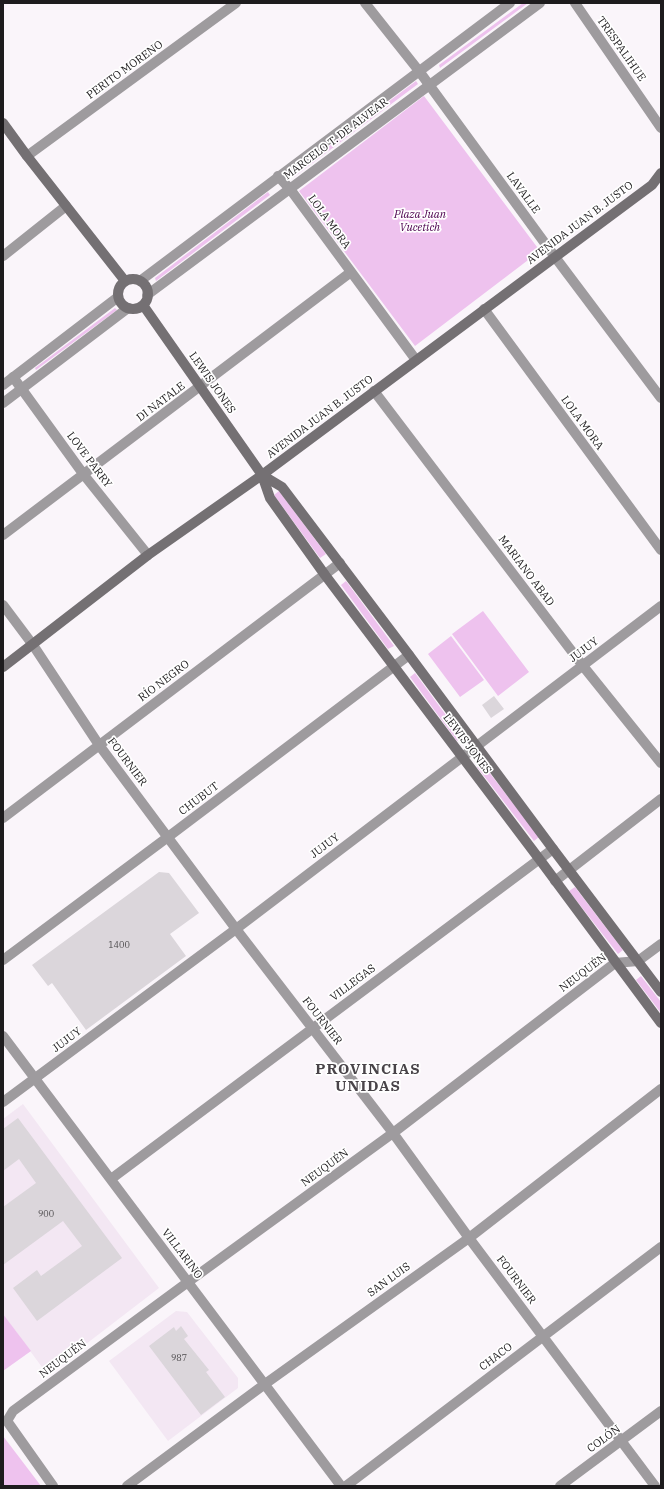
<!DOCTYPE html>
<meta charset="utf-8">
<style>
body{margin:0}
#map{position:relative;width:664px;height:1489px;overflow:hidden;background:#faf5fa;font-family:"IBM Plex Serif",serif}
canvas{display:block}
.frame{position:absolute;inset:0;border:4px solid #1d1b1d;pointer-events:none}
</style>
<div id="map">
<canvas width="664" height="1489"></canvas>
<div class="frame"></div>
</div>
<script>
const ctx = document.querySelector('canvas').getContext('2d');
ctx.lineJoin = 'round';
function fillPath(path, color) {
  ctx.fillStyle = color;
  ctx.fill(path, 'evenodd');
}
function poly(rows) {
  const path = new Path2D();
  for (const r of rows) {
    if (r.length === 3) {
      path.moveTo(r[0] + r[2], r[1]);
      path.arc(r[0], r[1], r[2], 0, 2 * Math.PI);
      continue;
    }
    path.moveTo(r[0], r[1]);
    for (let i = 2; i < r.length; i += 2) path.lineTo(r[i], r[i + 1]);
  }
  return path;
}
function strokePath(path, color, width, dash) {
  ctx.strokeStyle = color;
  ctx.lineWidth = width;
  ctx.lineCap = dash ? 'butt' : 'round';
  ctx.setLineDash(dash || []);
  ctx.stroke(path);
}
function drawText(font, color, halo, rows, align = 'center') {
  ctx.font = font + ' "IBM Plex Serif",serif';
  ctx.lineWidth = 3.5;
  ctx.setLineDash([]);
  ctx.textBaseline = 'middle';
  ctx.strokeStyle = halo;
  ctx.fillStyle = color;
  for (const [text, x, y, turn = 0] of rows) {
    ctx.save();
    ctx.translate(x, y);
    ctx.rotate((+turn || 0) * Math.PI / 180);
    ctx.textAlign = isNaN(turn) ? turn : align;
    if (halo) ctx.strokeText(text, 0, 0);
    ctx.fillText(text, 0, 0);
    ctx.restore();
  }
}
fillPath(poly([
 [23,1104,159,1288,47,1374,3,1314,3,1119],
 [176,1311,187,1312,238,1378,238,1388,168,1441,109,1361]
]), '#f3e7f3');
fillPath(poly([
 [523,3,528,3,440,68,439,65],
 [416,81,418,84,294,177,292,174],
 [424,96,540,251,415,346,299,191],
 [268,192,270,195,156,281,155,278],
 [115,308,117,310,36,370,35,368],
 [279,491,326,554,320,558,274,495],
 [346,581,394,646,388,649,341,585],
 [483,611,529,672,498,696,452,634],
 [451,636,484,680,460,697,428,654],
 [415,673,462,737,457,741,410,677],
 [482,763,539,837,534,841,477,767],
 [575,887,623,950,618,954,569,891],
 [641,976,661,1002,661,1013,636,980],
 [3,1314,31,1351,3,1371],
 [3,1436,41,1486,3,1486]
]), '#eec2ee');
fillPath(poly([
 [494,696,504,709,491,718,482,705],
 [159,872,169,873,199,913,170,934,186,956,86,1030,52,983,48,986,32,965],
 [18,1118,122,1258,37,1321,13,1288,37,1270,41,1276,82,1246,63,1221,3,1265,3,1207,36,1183,19,1159,3,1171,3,1129],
 [181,1326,188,1336,184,1339,209,1370,206,1372,225,1397,201,1415,149,1346,174,1327,176,1331]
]), '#dbd6db');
strokePath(poly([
 [365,3,419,71,555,257,661,398],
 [575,3,661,128],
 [27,156,236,3],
 [278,176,290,189,416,360],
 [3,256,66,206],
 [484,309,661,550],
 [13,377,84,475,148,555],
 [374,391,583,666,661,763],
 [3,535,351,272],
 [3,605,33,645,99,745,236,929,393,1133,469,1238,655,1486],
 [3,818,340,563],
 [555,881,661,799],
 [3,960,168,837,409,655],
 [3,1036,341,1486],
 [3,1102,236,929,661,606],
 [111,1179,553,849],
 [53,1486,7,1421,13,1411,188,1282,393,1133,615,963,638,961,661,944],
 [127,1486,265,1384,469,1238,661,1089],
 [346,1486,661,1247],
 [560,1486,661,1411]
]), '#9e9b9e', 10);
strokePath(poly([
 [140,281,510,3],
 [147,295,540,3],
 [3,385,118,297],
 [3,403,128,308]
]), '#9e9b9e', 10);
strokePath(poly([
 [3,123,27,156,125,281],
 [133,294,15],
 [143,305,262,475,270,498,325,575,540,860,661,1023],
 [262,475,282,487,409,655,553,849,661,992],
 [3,667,148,555,262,475,652,185,661,173]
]), '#747073', 10);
drawText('9px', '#4c4a4c', null, [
 ["1400",119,945],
 ["900",46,1214],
 ["987",179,1358]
]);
drawText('11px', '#1d1b1d', '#fff', [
 ["TRESPALIHUE",621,49,55],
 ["PERITO MORENO",125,70,-36],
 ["MARCELO T. DE ALVEAR",336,139,-37],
 ["LAVALLE",523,193,54],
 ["LOLA MORA",329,222,54],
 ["AVENIDA JUAN B. JUSTO",580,223,-37],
 ["LEWIS JONES",212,383,55],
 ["DI NATALE",161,402,-37],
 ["AVENIDA JUAN B. JUSTO",320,417,-37],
 ["LOLA MORA",582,423,54],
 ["LOVE PARRY",89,460,53],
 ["MARIANO ABAD",526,571,53],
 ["JUJUY",584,650,-37],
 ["RÍO NEGRO",164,681,-37],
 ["LEWIS JONES",467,744,53],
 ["FOURNIER",127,762,53],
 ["CHUBUT",199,799,-37],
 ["JUJUY",325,846,-37],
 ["NEUQUÉN",583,973,-37],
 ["VILLEGAS",353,983,-37],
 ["FOURNIER",322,1021,52],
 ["JUJUY",67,1040,-37],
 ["NEUQUÉN",325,1168,-36],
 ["VILLARINO",182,1254,53],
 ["SAN LUIS",389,1280,-36],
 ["FOURNIER",516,1280,53],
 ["CHACO",496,1357,-37],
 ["NEUQUÉN",63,1359,-37],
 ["COLÓN",604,1439,-36]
]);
drawText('italic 11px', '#4c024f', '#fff', [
 ["Plaza Juan",420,215],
 ["Vucetich",420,228]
]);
ctx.letterSpacing = '1px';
drawText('bold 15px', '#494449', '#fff', [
 ["PROVINCIAS",368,1070],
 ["UNIDAS",368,1087]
]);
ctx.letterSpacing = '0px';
</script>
